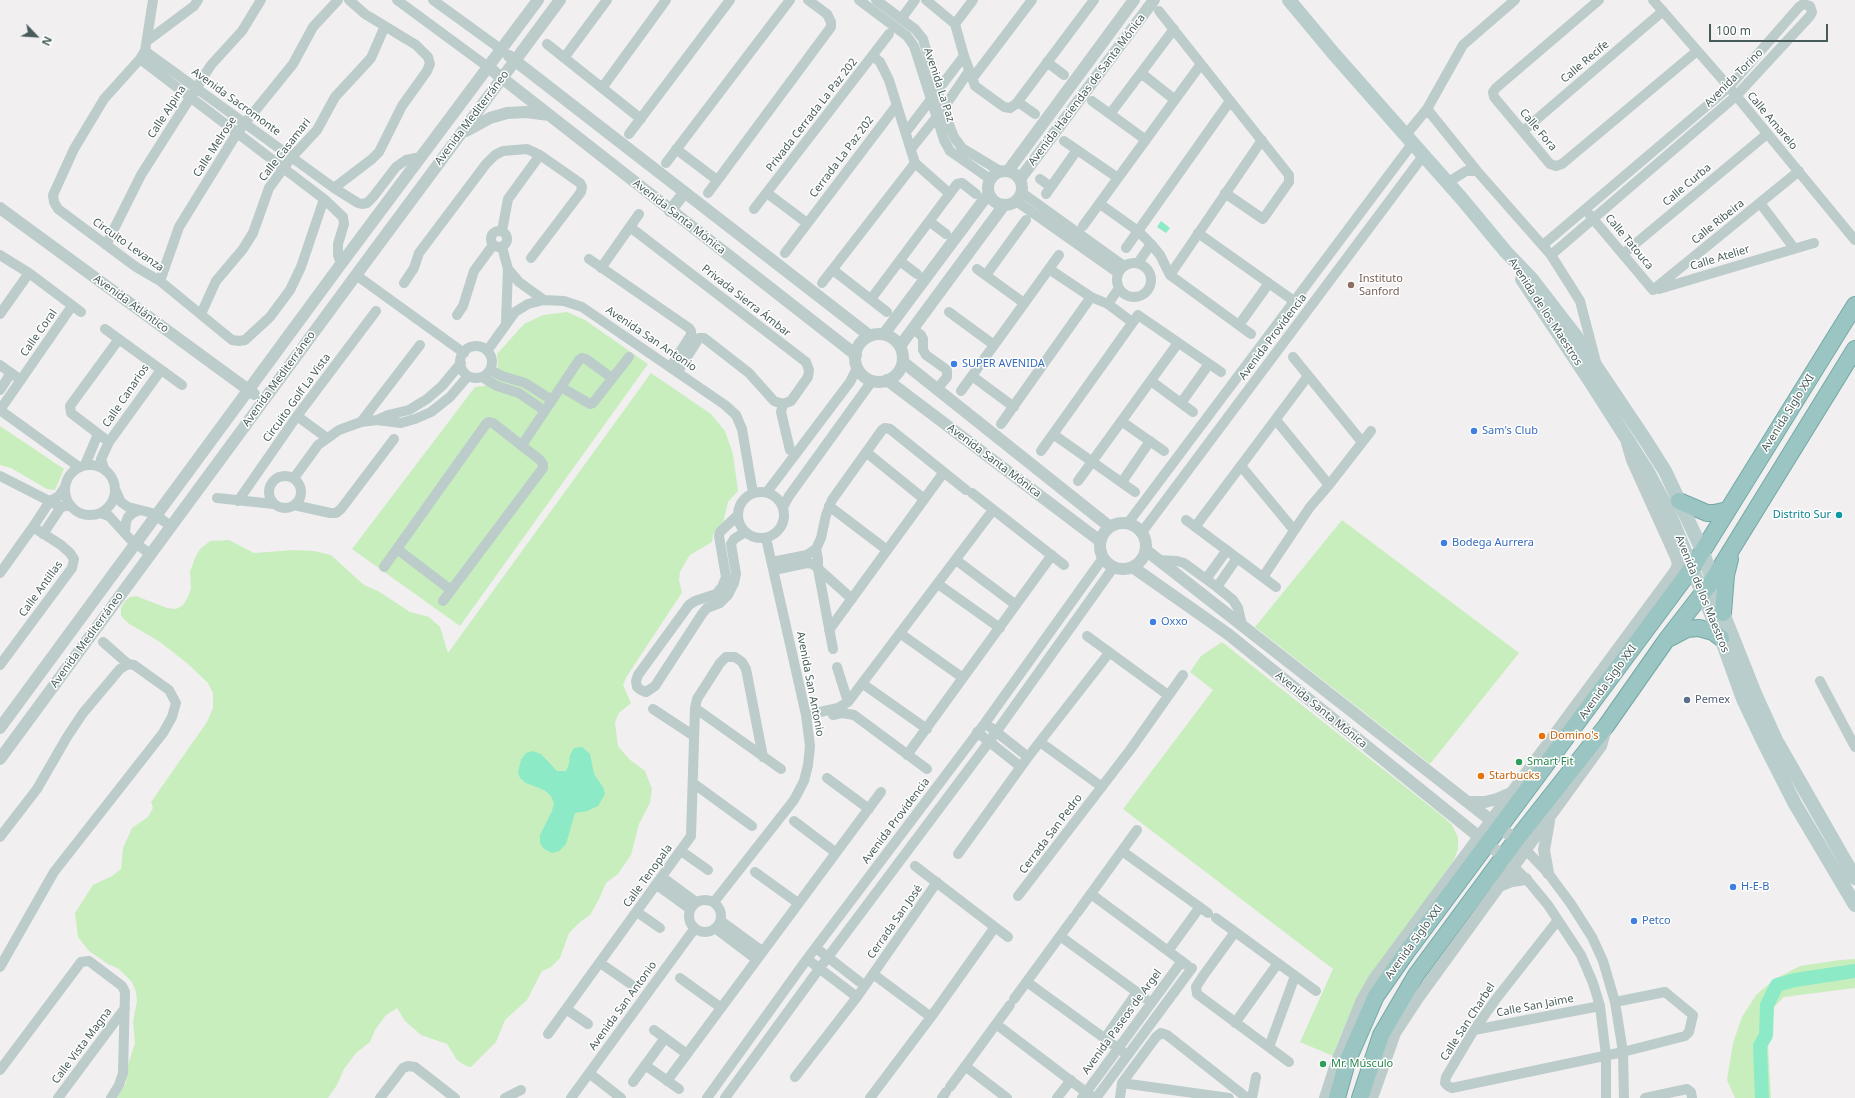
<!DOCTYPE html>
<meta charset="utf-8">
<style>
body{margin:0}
#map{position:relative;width:1855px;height:1098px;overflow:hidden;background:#f1eff0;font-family:"Noto Sans",sans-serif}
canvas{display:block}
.north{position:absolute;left:16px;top:16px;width:40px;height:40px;-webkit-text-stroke:3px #fff;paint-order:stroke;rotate:115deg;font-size:11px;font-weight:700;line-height:16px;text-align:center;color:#475c5a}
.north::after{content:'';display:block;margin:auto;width:14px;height:18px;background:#475c5a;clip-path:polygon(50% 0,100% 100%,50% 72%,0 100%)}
.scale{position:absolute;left:1709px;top:24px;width:119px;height:18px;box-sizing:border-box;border:2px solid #475c5a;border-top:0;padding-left:5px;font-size:12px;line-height:14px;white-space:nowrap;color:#475c5a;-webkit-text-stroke:3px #fff;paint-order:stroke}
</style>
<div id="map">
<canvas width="1855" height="1098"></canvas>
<div class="north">N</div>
<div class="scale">100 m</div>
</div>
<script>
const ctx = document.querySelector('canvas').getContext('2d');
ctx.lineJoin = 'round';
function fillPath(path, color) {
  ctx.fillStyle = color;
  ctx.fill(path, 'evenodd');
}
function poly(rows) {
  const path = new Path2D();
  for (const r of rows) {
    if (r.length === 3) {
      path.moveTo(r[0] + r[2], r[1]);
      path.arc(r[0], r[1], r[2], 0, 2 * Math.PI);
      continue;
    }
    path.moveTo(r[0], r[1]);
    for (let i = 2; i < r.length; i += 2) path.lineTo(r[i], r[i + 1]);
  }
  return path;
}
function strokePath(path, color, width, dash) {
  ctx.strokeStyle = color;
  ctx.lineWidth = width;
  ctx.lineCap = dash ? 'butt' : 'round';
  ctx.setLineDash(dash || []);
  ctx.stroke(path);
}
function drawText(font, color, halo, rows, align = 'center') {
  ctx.font = font + ' "Noto Sans",sans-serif';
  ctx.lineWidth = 3;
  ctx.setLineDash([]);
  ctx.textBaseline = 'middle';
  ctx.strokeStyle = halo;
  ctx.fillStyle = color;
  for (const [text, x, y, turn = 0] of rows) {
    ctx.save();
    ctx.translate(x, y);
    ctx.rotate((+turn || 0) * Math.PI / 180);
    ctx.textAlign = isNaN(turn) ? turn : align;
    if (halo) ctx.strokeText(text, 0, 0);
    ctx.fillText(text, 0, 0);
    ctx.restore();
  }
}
fillPath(poly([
 [567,312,585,320,648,364,460,626,352,549,475,387,484,386,494,375,498,366,497,354,524,324,543,315],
 [651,373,711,414,725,431,733,454,738,491,728,502,723,523,716,529,713,535,712,542,690,555,685,563,680,572,679,580,682,592,681,594,627,676,623,685,631,703,619,713,615,722,618,746,629,759,645,771,652,789,650,803,639,824,631,855,618,874,606,883,599,899,590,915,579,923,569,933,560,958,551,967,542,971,527,1000,505,1020,496,1042,471,1067,466,1066,457,1060,447,1044,421,1035,405,1021,397,1008,386,1015,375,1030,370,1042,356,1053,344,1069,337,1085,328,1098,117,1098,126,1083,128,1065,135,1043,133,1022,137,1001,136,992,132,982,119,969,108,964,89,951,78,937,75,913,93,885,112,876,121,869,123,848,132,828,148,817,153,808,151,802,207,722,213,708,213,693,208,683,188,664,160,642,128,623,121,616,121,608,125,601,130,597,136,596,167,608,176,609,183,605,188,597,191,588,190,572,195,558,200,549,210,541,229,540,254,553,294,550,314,551,331,555,364,585,378,591,410,612,429,617,440,627,448,653],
 [0,426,64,469,55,490,47,489,11,468,0,465],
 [1342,520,1519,653,1430,764,1255,627],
 [1222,642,1441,815,1452,825,1458,837,1458,849,1454,860,1367,985,1346,1023,1333,1056,1300,1042,1333,969,1123,809,1213,690,1190,672,1201,656],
 [1855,959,1855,988,1784,997,1774,1007,1768,1045,1771,1098,1735,1098,1727,1080,1733,1043,1742,1017,1756,995,1775,979,1800,966,1840,960]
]), '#c8eebe');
fillPath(poly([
 [1161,221,1170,228,1166,233,1157,227],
 [582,747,590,754,594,774,603,787,605,794,598,806,587,811,575,813,566,844,559,851,552,853,544,849,540,843,540,835,552,811,554,804,551,796,544,790,526,783,520,778,518,772,521,760,526,753,533,751,541,754,557,771,566,771,569,764,570,755,574,748]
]), '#8ceac6');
strokePath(poly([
 [1762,1098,1760,1046,1766,1035,1767,1005,1777,985,1795,980,1855,971]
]), '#8ceac6', 14);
const trunk = poly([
 [1679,501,1707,513,1714,513,1728,510],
 [1723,613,1726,575,1730,559],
 [1670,638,1687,629,1699,628,1713,632,1721,638],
 [1337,1098,1347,1062,1376,996,1406,953,1692,568,1855,305],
 [1360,1098,1381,1035,1416,975,1516,840,1606,726,1667,639,1712,581,1855,349]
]);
strokePath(trunk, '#73a9a5', 18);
strokePath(poly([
 [153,0,145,51,140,59,104,99,74,149,53,195,54,202,58,209,136,267,160,281,232,340,239,341,245,340,270,317,290,290,301,267,324,199],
 [397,0,488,67],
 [433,0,502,50],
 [859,0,907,36,914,46,944,140,950,151,990,179],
 [876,0,915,29,923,39,943,109,954,137,962,148,1000,171],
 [926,0,955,24,964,56,975,86,1004,107,1010,108,1016,104,1094,0],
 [1599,0,1496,88,1493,92,1494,97,1550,164,1556,166,1562,164,1697,51],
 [1653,0,1729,87,1855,240],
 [1159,11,1289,175,1289,182,1263,219,1225,193],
 [904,15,915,0],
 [955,24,973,0],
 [147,41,194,6,198,0],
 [547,44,641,119],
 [145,51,334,188,358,203,362,204,367,203,373,197,396,167,406,160,421,157],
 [873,56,880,62,889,80,915,163,950,194],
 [564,58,607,0],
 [140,59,324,199,343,217,344,224,338,244,338,255,341,264],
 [1047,62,1064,75],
 [1141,73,1175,100],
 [972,79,1032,0],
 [602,88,666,0],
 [1092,101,1146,140],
 [1018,102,1035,114],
 [1427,109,1477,171,1551,255,1580,301,1596,362],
 [1110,114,1174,29],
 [1523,131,1663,11],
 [906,132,964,56],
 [629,134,730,0],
 [1405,136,1427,109,1463,45,1515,0],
 [1064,141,1118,178],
 [676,149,717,180],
 [911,149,943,109,969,71],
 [666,163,790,0],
 [1040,179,1051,187],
 [1447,183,1466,171,1477,171],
 [334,188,372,159,379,152,402,106,427,71,430,64,428,57,416,45,365,14,349,0],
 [1021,192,1124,266],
 [708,193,831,27,831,22,827,14,808,0],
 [767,193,807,223],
 [1046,194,1077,150],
 [1016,201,1118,273],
 [1760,203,1794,248],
 [1100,204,1138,231,1151,244,1160,255,1170,275,1251,334],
 [754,209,889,34],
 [1589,214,1653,290],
 [930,222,946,234],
 [1083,226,1201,64],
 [630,227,806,362,809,370,808,377,791,401,783,404,774,401,749,373,704,338,699,338,678,371],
 [499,239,8],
 [502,231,508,199,540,155],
 [1198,233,1294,301],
 [106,245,141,175,211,65,242,31,261,0],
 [1543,245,1729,87,1799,7,1803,4,1810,6,1812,12,1810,16,1736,96,1551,255],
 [502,247,508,269,506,323],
 [1126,248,1230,101],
 [785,253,897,105],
 [1623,254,1767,134],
 [0,255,29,273,81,312],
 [589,259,689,328,691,331,691,335,671,366],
 [901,262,917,274],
 [1138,263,1151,244],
 [1134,280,17],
 [601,268,639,214],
 [508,269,519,282,544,300],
 [977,269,1024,303],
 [1049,269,1091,297,1108,304,1132,322],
 [833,270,887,312],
 [356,275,464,353],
 [986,275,1026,220],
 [1170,275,1262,140],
 [160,281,179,227,237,133,293,64,313,27,338,0],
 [404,283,414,268,419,253,486,164,495,155,503,151,527,149,540,155,580,183,582,187,581,192,531,258],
 [822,283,915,163],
 [1659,289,1814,243],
 [1653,290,1799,171],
 [871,299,957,184,962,183,976,194],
 [1108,304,1119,288],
 [949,312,994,345],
 [0,314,29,273],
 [201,314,216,281,243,249,253,233,269,188,291,158,317,130,335,97,371,58,385,26],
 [457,315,463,306,474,271,493,245],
 [1239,325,1269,283],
 [105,329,182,385],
 [913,329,921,335,923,339,923,350,926,355,947,370,947,377,937,389],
 [476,362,16],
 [487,351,515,312,528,304,544,300,564,301,582,307,725,405,736,415,742,429,753,493],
 [1293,357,1362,442],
 [0,365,21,380],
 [490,370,502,376,525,383,552,400],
 [972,376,1014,407],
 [482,377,497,386,519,393,545,411],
 [1151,381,1193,412],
 [561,387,590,404,593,403,629,357],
 [0,390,11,373],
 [961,391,1059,255],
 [1181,403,1209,364],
 [783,404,781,412,790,450],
 [0,410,72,306],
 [0,410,79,467],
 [297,416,327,438],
 [377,420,388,415,409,410,427,399,442,386,461,363],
 [1276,420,1329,485],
 [1121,421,1164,451],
 [361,422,420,345],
 [1001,424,1091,297],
 [1053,434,1135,492],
 [109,442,71,413,70,406,119,339],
 [522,445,579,360,582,358,586,359,612,378],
 [1041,451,1138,315,1221,372],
 [866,452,924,499],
 [85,465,98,434],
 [90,490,25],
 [1241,466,1294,530],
 [104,468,101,459,109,442,161,370],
 [285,492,16],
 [0,476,61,507,70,505],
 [294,478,318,445,339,430,361,422,377,420,401,423,415,419,431,412,450,397,468,376],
 [1078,481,1178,343],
 [1122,482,1150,441],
 [115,489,121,502,128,507,152,513,171,526],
 [761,515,23],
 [767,492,850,382,857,368],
 [972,493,1064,565],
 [217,498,274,504],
 [238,501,297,416,376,311],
 [294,505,330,513,336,513,341,509,394,439],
 [829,506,887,550],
 [783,507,789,496,872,381],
 [100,513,109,516,130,539,150,554],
 [738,515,720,532,719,536,726,577,722,587,716,594,695,601,689,605,638,675,636,681,637,687,641,690,646,692,655,686,702,614,707,608,720,603,728,595,734,583,736,574,731,544,734,539,745,532],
 [1186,520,1276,587],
 [1128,523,1412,144],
 [1195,527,1308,376],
 [125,532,126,522,128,517,133,513,140,510],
 [1142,532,1423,156],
 [43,534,61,507],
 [397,549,451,590],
 [816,549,818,559,818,569,833,649],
 [956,560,1016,605],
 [1158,560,1177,561,1184,563,1217,587,1233,600,1238,608,1242,625],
 [772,562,807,555,816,549,821,538,826,515,832,500,882,430,885,428,890,429,966,490],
 [384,567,486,424,489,422,493,423,540,460,543,464,543,468,443,601],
 [774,570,807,563,813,564,852,599],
 [0,573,33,527,50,501,59,496,65,487],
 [1263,577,1310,507,1329,485,1371,431],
 [1206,579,1227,550],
 [938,584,1000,628],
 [1217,587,1237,558],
 [829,630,944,472],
 [901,634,963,678],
 [1087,636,1168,695],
 [103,642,128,664],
 [0,665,72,568,74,559,70,553,61,545,33,527],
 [837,667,848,702],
 [1820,681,1855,747],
 [863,684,927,729],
 [695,708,781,769],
 [653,709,694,736],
 [806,715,838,708,848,702,993,510],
 [833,715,842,713,854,715,927,769],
 [985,723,1028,757],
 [977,732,1021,767],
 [1040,742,1102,787],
 [907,755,1052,555],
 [827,778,869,809],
 [693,783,752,826],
 [794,821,835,852],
 [0,837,37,789,67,737,83,713,120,669,128,664,134,665,169,690,176,703,172,717,163,733,54,872,0,967],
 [1520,844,1548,873,1571,904,1592,937,1603,961,1615,1002,1623,1052,1624,1098],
 [681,851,708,870],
 [1122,851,1208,913],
 [958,854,1028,757,1109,653],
 [1508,861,1529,882,1548,905,1581,955,1593,983,1600,1006,1606,1056,1606,1098],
 [915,866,1008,937],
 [755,872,798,903],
 [662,877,696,902],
 [657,885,690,909],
 [1091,894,1187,965],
 [1018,896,1130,750,1183,675],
 [705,916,16],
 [714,902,794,800,804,781,808,765,810,746,806,715,766,538],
 [637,912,660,928],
 [1077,913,1137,830],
 [1216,918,1316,991],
 [1558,920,1496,999,1474,1030,1446,1077,1445,1083,1448,1086,1452,1088,1623,1052,1685,1036,1689,1032,1693,1015,1665,992,1615,1002],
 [721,921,762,951],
 [715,928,756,959],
 [1235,932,1203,976,1196,987,1197,994,1289,1062],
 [1060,936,1145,998],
 [816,948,865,986],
 [1168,951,1200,907],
 [807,959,857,997],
 [600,963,635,987],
 [873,974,931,1017],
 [680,978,720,1007],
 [1027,982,1122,1051],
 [1014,999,1074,917],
 [566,1009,588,1024],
 [1235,1023,1278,963],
 [996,1024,1091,1096],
 [654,1030,687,1054],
 [1474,1030,1600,1006],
 [548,1034,691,836,695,708,697,699,720,663,726,657,735,657,742,662,746,669,763,757],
 [1105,1038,1137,992],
 [1269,1047,1295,976],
 [645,1065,679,1089],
 [965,1066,1007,1098],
 [0,1070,81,962,89,961,122,986,125,992,123,1073,119,1085,111,1098],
 [589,1073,621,1098],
 [795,1077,857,997,937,882],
 [667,1081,881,792],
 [633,1082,665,1038],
 [1122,1083,1229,1098],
 [950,1087,1010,1005],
 [58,1098,125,1008],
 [380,1098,403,1068,408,1066,415,1067,455,1098],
 [505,1098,521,1090],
 [571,1098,695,928],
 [707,1098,807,959,985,723,1103,558],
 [725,1098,819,969,989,742,1113,568],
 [870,1098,931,1017,995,927],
 [942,1098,946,1092],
 [1057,1098,1071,1080],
 [1082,1098,1182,961],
 [1096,1098,1192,968],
 [1120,1098,1122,1083,1156,1037,1161,1033,1167,1035,1247,1098],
 [1252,1098,1256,1077],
 [1645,1098,1687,1089,1691,1092,1692,1098]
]), '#bbccca', 10);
strokePath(poly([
 [509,56,870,336],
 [488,67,856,355],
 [466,131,490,118,507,113,526,112,549,115],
 [1008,171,1134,0],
 [1005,188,17],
 [1020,179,1154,0],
 [0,208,254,394],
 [670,211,684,193],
 [884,334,989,193],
 [879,358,24],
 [900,346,1004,205],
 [903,362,1110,527],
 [887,380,1100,541],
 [1123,546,23],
 [1147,551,1516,840],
 [1134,568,1228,634,1504,857],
 [0,728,341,264,538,0],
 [0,759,356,275,560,0],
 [1469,802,1485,802,1497,799,1511,793],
 [1548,873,1544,850,1549,821],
 [1497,887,1512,881,1526,879],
 [1325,1098,1336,1064,1361,1002,1374,979,1676,570,1678,563,1675,555,1632,460,1627,443],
 [1372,1098,1395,1033,1418,998,1601,746,1605,732]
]), '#bbccca', 12);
strokePath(poly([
 [1289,0,1334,54,1462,199,1506,252,1531,278,1575,335,1646,441,1665,471,1703,552,1723,613,1756,696,1776,740,1855,878],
 [1522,279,1590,381,1648,472,1667,508,1721,638,1743,699,1763,741,1795,804,1855,905]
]), '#b8cdcc', 14);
strokePath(trunk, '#9bc5c2', 16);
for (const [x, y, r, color] of [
 [1351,285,4,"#8d6e63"],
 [954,364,4,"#3f7fe0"],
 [1474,431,4,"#3f7fe0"],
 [1839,515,4,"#0f9aa8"],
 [1444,543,4,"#3f7fe0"],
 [1153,622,4,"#3f7fe0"],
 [1687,700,4,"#5c6f8a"],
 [1542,736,4,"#e8710a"],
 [1519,762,4,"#2e9e5b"],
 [1481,776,4,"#e8710a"],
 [1733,887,4,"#3f7fe0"],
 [1634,921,4,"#3f7fe0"],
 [1323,1064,4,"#2e9e5b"]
]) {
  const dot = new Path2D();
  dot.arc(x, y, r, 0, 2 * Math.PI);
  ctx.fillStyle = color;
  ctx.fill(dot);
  strokePath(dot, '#fff', 1.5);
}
drawText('11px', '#475c5a', '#fff', [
 ["Calle Recife",1585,62,-40],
 ["Avenida Torino",1734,78,-45],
 ["Avenida La Paz",939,85,72],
 ["Avenida Haciendas de Santa Mónica",1087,90,-53],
 ["Avenida Sacromonte",236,102,36],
 ["Calle Alpina",167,112,-57],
 ["Privada Cerrada La Paz 202",812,115,-52],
 ["Avenida Mediterráneo",472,118,-53],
 ["Calle Amarelo",1772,121,50],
 ["Calle Fora",1538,130,50],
 ["Calle Melrose",215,147,-57],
 ["Calle Casamari",285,150,-52],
 ["Cerrada La Paz 202",842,157,-53],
 ["Calle Curba",1687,185,-40],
 ["Avenida Santa Mónica",679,217,38],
 ["Calle Ribeira",1718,222,-39],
 ["Calle Tatouca",1629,242,50],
 ["Circuito Levanza",128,245,35],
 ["Calle Atelier",1720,258,-17],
 ["Privada Sierra Ámbar",746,301,38],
 ["Avenida Atlántico",131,304,36],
 ["Avenida de los Maestros",1545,312,57],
 ["Calle Coral",39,333,-55],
 ["Avenida Providencia",1273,337,-53],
 ["Avenida San Antonio",651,339,34],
 ["Avenida Mediterráneo",279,379,-54],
 ["Calle Canarios",126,396,-56],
 ["Circuito Golf La Vista",297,398,-54],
 ["Avenida Siglo XXI",1788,413,-58],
 ["Avenida Santa Mónica",994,461,37],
 ["Calle Antillas",41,589,-54],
 ["Avenida de los Maestros",1702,594,68],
 ["Avenida Mediterráneo",87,640,-54],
 ["Avenida Siglo XXI",1608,682,-54],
 ["Avenida San Antonio",810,684,79],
 ["Avenida Santa Mónica",1321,710,39],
 ["Avenida Providencia",896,821,-53],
 ["Cerrada San Pedro",1051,834,-53],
 ["Calle Tenopala",648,876,-54],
 ["Cerrada San José",895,922,-55],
 ["Avenida Siglo XXI",1414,942,-54],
 ["Avenida San Antonio",623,1006,-54],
 ["Calle San Jaime",1535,1006,-11],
 ["Avenida Paseos de Argel",1122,1022,-54],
 ["Calle San Charbel",1468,1022,-57],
 ["Calle Vista Magna",82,1046,-53]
]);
drawText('11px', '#785e54', '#fff', [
 ["Instituto",1359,279],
 ["Sanford",1359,292]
], 'left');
drawText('11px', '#366cbe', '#fff', [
 ["SUPER AVENIDA",962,364],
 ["Sam's Club",1482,431],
 ["Bodega Aurrera",1452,543],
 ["Oxxo",1161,622],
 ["H-E-B",1741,887],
 ["Petco",1642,921]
], 'left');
drawText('11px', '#0d838f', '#fff', [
 ["Distrito Sur",1831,515]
], 'right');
drawText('11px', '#4e5e75', '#fff', [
 ["Pemex",1695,700]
], 'left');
drawText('11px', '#c56008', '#fff', [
 ["Domino's",1550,736],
 ["Starbucks",1489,776]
], 'left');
drawText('11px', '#27864d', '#fff', [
 ["Smart Fit",1527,762],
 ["Mr. Músculo",1331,1064]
], 'left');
</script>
